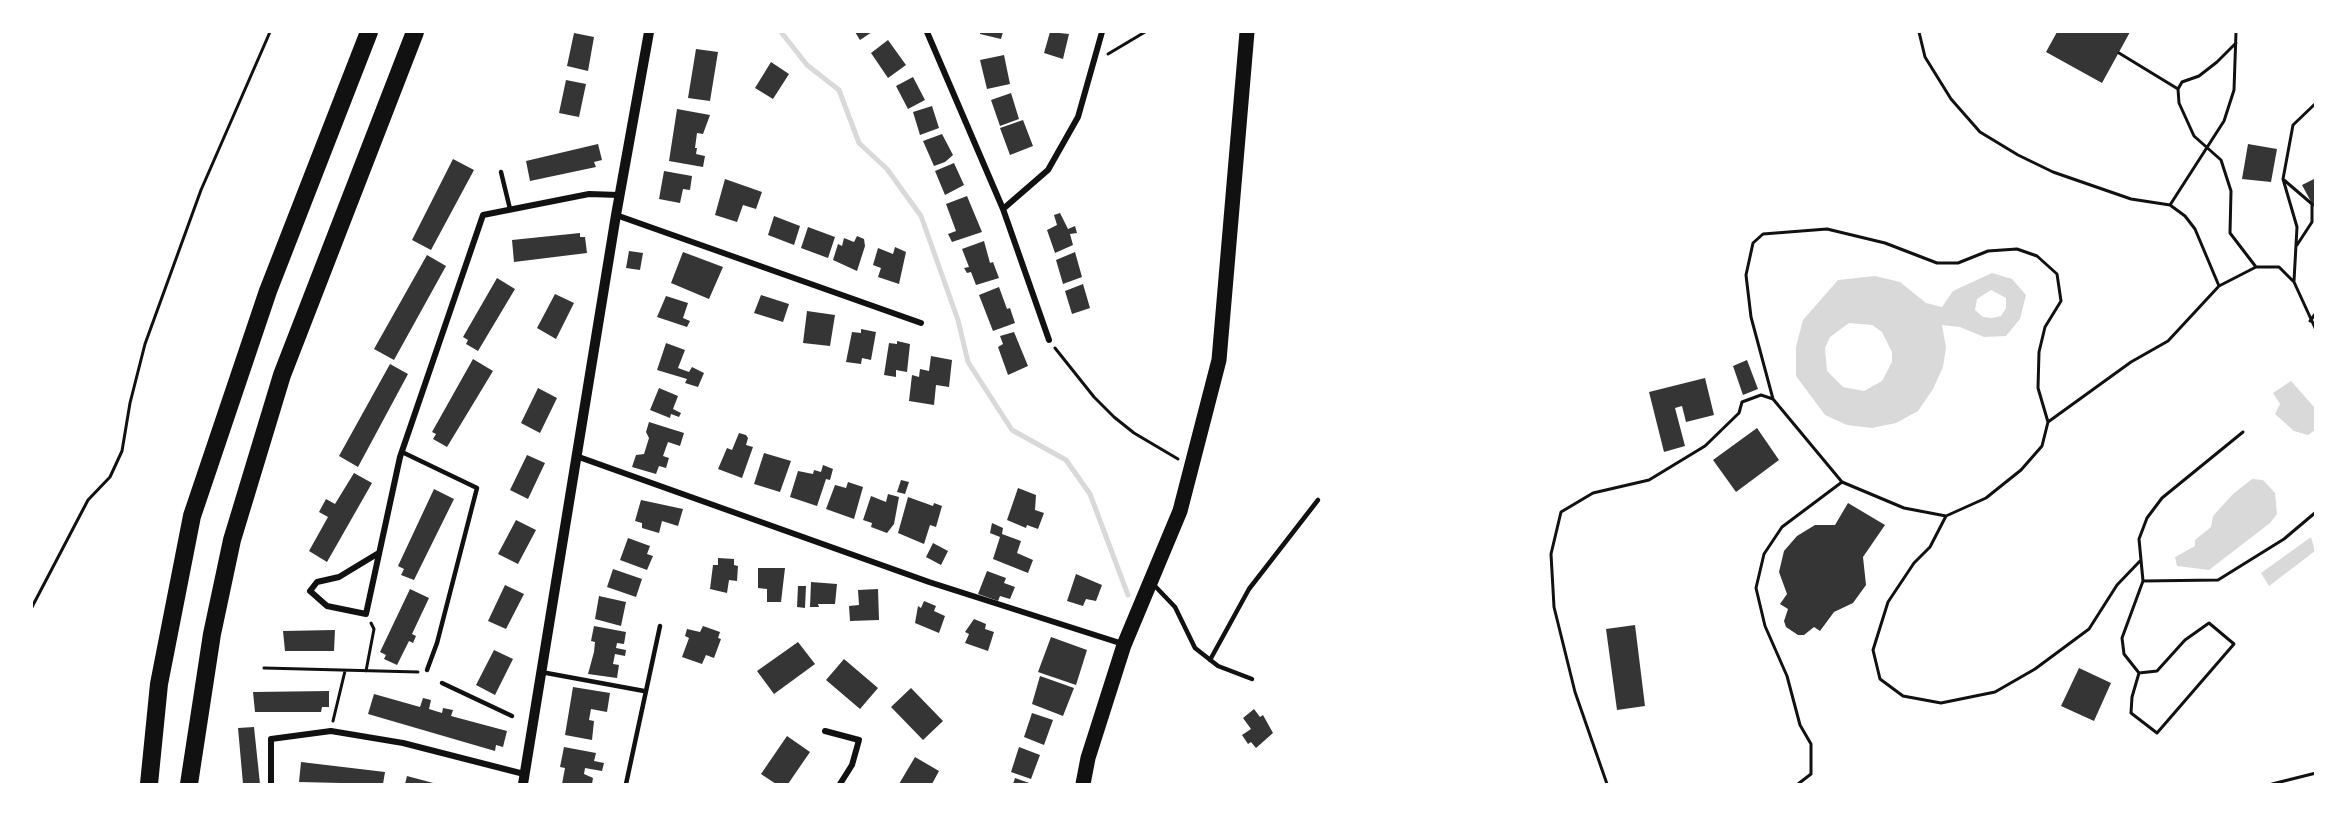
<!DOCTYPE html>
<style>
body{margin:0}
#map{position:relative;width:2347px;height:816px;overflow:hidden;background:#fff;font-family:"Varela Round",sans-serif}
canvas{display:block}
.frame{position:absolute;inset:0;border:33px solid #fff;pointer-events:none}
</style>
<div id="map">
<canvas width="2347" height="816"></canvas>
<div class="frame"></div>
</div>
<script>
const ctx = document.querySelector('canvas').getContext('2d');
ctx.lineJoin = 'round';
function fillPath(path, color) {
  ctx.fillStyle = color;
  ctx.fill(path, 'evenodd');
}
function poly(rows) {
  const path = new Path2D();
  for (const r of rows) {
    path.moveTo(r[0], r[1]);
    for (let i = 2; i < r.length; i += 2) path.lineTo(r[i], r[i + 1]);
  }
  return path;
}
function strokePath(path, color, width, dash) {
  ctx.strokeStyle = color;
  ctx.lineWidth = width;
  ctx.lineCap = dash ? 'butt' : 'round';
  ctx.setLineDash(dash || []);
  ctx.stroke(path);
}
fillPath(poly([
 [1992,273,2012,279,2026,295,2020,319,2006,336,1984,337,1960,327,1942,325,1946,347,1943,367,1933,389,1918,411,1896,423,1872,428,1847,425,1825,415,1796,376,1796,347,1803,320,1838,280,1875,276,1900,282,1926,303,1942,307,1953,291],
 [1991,290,2006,298,2006,308,2001,316,1992,318,1983,317,1975,310,1977,299],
 [1849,323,1872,325,1882,332,1892,352,1892,362,1882,381,1864,391,1843,387,1827,371,1825,348,1830,337],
 [2291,381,2315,408,2315,430,2308,435,2294,431,2275,414,2280,404,2273,393],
 [2252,479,2263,480,2275,493,2277,514,2270,523,2209,570,2177,566,2175,557,2195,546,2195,540,2211,527,2213,516,2233,494],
 [2311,537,2315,551,2269,586,2261,573]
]), '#d9d9d9');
strokePath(poly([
 [781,32,807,65,839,90,859,143,887,169,921,216,958,320,968,362,1012,430,1066,460,1090,494,1128,595]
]), '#d9d9d9', 5);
fillPath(poly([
 [855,32,872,32,860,40],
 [980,32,1003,32,1001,39,980,34],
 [1050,32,1069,34,1063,59,1044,53],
 [2057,32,2130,32,2102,83,2046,52],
 [574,33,594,37,588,71,567,66],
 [888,40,906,65,888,78,871,53],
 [696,49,718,52,710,101,688,98],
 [1004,55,1010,84,987,89,980,60],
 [771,62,789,74,773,99,755,88],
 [913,77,925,100,908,109,896,86],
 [566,80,586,84,579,117,559,113],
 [1011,93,1019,119,1000,126,991,100],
 [932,106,939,128,920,135,913,112],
 [677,109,710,115,703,134,697,133,695,148,697,148,696,154,705,156,703,167,669,161],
 [1023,120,1033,146,1010,155,1000,128],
 [942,134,953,155,945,162,934,166,923,141],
 [598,144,602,160,594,162,596,167,530,181,526,161],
 [2248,144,2277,149,2271,182,2242,179],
 [453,159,474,170,431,250,412,240],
 [954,163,964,185,945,195,935,171],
 [664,171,692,176,690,190,683,189,680,203,659,199],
 [2316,178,2316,211,2302,185],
 [725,179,762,192,756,209,743,205,737,222,715,215],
 [967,196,982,232,952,242,948,234,956,231,946,204],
 [1060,213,1068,229,1075,226,1077,233,1070,234,1073,245,1055,253,1047,230,1057,225,1054,215],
 [774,216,800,226,794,245,768,235],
 [808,227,835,237,828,258,801,248],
 [580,233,580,237,585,237,587,253,514,262,512,240],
 [857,236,864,239,865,246,857,271,833,260,838,244,842,246,844,238,854,242],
 [984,241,990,263,993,262,999,278,976,285,971,272,967,273,964,268,969,267,962,249],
 [895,247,906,252,899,284,878,277,881,268,873,265,878,248,893,254],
 [629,251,643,253,640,270,626,268],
 [683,252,723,267,709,299,671,283],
 [1075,252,1082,277,1063,284,1056,260],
 [427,255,446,266,394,360,374,349],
 [497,278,515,289,478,351,466,344,468,340,463,337],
 [1083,284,1090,308,1072,314,1065,291],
 [999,287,1007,309,1010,308,1015,323,993,331,979,295],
 [555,294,574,303,556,339,537,328],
 [761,295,789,304,783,322,754,313],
 [666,296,688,303,683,318,690,321,687,327,657,317],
 [807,311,835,315,830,346,803,343],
 [861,329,876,332,871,360,862,358,861,364,846,362,852,332,861,333],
 [1014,332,1028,366,1008,375,998,347,1003,344,1000,336],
 [897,341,910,344,907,372,896,370,896,377,884,375,889,343,897,344],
 [666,343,685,350,678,368,689,372,692,367,704,373,698,387,685,383,687,379,657,370],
 [931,356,952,360,949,387,936,385,934,405,909,401,912,375,919,377,920,369,929,371],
 [473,359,493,371,447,447,433,439,436,434,432,432],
 [1747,360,1758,389,1743,395,1733,366],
 [390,364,408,374,358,467,339,456],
 [1705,378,1714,415,1686,422,1682,406,1675,408,1685,446,1664,452,1649,392],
 [538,388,557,398,540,433,521,423],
 [659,388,678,396,673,409,681,413,679,417,671,414,670,418,650,410],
 [649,422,684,433,680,446,668,442,663,456,669,458,666,468,659,466,656,474,632,467,636,455,644,454,649,438,646,432],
 [1757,428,1779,460,1736,492,1713,460],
 [739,433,746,435,748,438,746,445,753,447,742,478,718,469,727,448,732,450],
 [764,453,791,461,780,492,754,484],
 [527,455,545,463,528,499,510,490],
 [823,465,833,469,830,480,826,479,817,506,790,497,798,471,813,474,814,470,821,472],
 [354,473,372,483,327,562,309,551,328,517,319,512,326,499,335,504],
 [901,480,909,482,905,494,897,492],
 [848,482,863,487,854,519,826,509,835,485,846,488],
 [1018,488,1036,495,1035,510,1044,513,1038,529,1027,525,1026,528,1007,520],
 [434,489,454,499,414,580,401,575,404,569,398,566],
 [888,494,899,497,894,524,887,533,871,527,872,523,863,520,871,496,886,502],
 [908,497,933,506,934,503,942,506,936,527,930,525,924,544,898,533],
 [641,500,683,509,678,526,662,521,659,533,642,528,642,523,635,521],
 [1848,503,1885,525,1863,557,1866,585,1853,603,1834,612,1820,631,1814,627,1804,635,1798,635,1786,627,1784,621,1788,609,1780,604,1787,594,1779,572,1784,551,1797,536,1815,525,1835,525],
 [516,520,536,530,518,564,498,554],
 [992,523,1003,528,1002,534,1021,541,1017,553,1033,560,1028,573,993,559,1000,537,990,533],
 [628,538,650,546,647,554,653,556,647,570,620,560],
 [933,543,948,551,941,565,926,557],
 [718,558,734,559,734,565,738,566,737,581,729,580,727,593,710,589,713,565,718,565],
 [758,568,785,568,781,602,767,602,767,589,758,588],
 [613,569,642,579,636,597,607,587],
 [987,571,1006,578,1004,583,1015,587,1010,599,1000,596,998,601,978,594],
 [1076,574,1102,585,1096,601,1086,599,1083,606,1067,601],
 [811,582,837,584,835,604,818,604,819,607,810,607],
 [505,585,524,594,506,629,488,621],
 [798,586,806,586,805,608,797,607],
 [410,589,429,598,412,634,416,636,413,643,409,641,397,665,384,659,386,655,380,652],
 [878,589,879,620,850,621,849,606,859,605,858,590],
 [599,596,626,602,621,626,595,619],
 [924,601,936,606,934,611,945,616,939,633,915,623,918,606,921,608],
 [974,619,986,624,985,629,994,632,988,651,965,643,969,634,965,632],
 [1635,625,1645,706,1617,710,1606,629],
 [594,626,626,632,624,644,617,643,616,648,626,650,625,656,615,654,613,664,619,665,617,678,588,674,594,652,595,642,591,641],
 [703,626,720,632,718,638,721,639,714,658,706,655,702,664,682,657,689,638,685,636,687,629,700,632],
 [335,630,334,651,285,651,283,631],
 [1051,637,1087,650,1076,685,1038,672],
 [798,642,815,664,774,694,757,671],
 [494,650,513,659,495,695,476,685],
 [844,659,878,688,860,709,826,680],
 [2079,668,2111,683,2094,721,2061,706],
 [1040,676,1074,688,1063,716,1032,704],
 [573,687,610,693,607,712,591,709,589,720,594,721,592,740,565,735],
 [911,688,943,721,923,740,891,707],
 [329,691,329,707,322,707,321,712,255,712,253,692],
 [374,694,420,707,423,698,431,700,429,709,442,713,443,708,453,710,451,716,507,731,503,747,496,745,495,751,368,714],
 [1254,709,1260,717,1263,715,1273,733,1256,748,1251,742,1248,744,1242,735,1251,729,1243,718],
 [1032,713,1053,720,1044,745,1024,737],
 [254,727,260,784,243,784,238,728],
 [787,736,810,752,788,784,776,784,761,774],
 [564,747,596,753,594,761,604,763,602,771,585,768,584,774,593,778,592,784,562,784,565,768,560,767],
 [1019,747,1040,755,1031,779,1011,772],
 [915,757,939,771,932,784,899,784],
 [301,762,385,772,383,784,299,782],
 [407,776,437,784,405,784],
 [1015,778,1032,784,1013,784]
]), '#353535');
strokePath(poly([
 [1919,32,1925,57,1951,99,1980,132,2018,155,2053,172,2131,199,2170,205,2185,216,2195,229,2219,286],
 [2236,43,2217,62,2199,76,2182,82,2178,89,2179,103,2194,136,2221,160,2231,191,2230,233,2256,267],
 [2119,53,2178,89],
 [1108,54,1145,32],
 [2284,180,2312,204,2312,222,2297,245],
 [2170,205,2224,121,2234,90,2236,32],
 [2294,281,2297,227,2283,179,2293,125,2316,103],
 [2310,321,2316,313],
 [1055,348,1094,397,1114,417,1134,433,1178,459],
 [2243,432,2162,498,2147,518,2139,539,2143,581,2218,580,2284,539,2316,512],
 [1842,482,1773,399,1751,317,1746,275,1753,243,1763,234,1827,229,1885,243,1937,263,1958,263,1988,251,2017,249,2037,256,2057,274,2061,301,2045,327,2039,352,2038,388,2048,422],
 [1946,516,1930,547,1914,563,1888,602,1873,650,1880,679,1903,696,1941,703,1995,692,2035,669,2089,629,2117,585,2140,561],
 [32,607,88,500,110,477,122,451,130,403,145,344,201,190,270,32],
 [264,668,418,672],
 [366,671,374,629,371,623],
 [2139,673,2157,671,2185,640,2209,623,2234,644,2157,733,2131,713,2132,697,2139,673,2124,654,2122,638,2143,581],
 [333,721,345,671],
 [1607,784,1575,692,1554,607,1551,554,1561,512,1593,493,1649,480,1705,446,1739,413,1742,402,1761,395,1773,399],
 [1798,784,1811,774,1811,744,1800,725,1787,676,1765,626,1756,588,1764,554,1782,527,1842,482,1904,508,1946,516,1986,498,2021,470,2042,446,2048,422,2131,362,2168,341,2219,286,2256,267,2279,267,2294,282,2316,330],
 [2272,784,2316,773]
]), '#111', 3);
strokePath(poly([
 [501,172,510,209],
 [402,452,477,488,437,643,427,670],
 [1153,584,1175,607,1195,648,1218,666,1252,679],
 [1210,660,1249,589,1318,500],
 [541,672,644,691],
 [442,683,512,716],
 [626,784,660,626]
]), '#111', 4.5);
strokePath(poly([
 [927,32,1003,209,1049,340],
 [1003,209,1048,170,1078,117,1102,32],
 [616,215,921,323],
 [576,456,929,582,1123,644],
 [377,554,339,577,317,582,310,591,327,606,366,614,400,457,483,215,589,194,619,195],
 [825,731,859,740,852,765,840,784],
 [271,784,271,739,331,731,403,743,524,774]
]), '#111', 6);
strokePath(poly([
 [523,784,616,215,649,32]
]), '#111', 10);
strokePath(poly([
 [1083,784,1088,758,1124,645,1180,511,1219,360,1247,32]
]), '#111', 15);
strokePath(poly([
 [149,784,159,684,192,516,268,291,369,32],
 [189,784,212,634,232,540,282,375,415,32]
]), '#111', 18);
</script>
